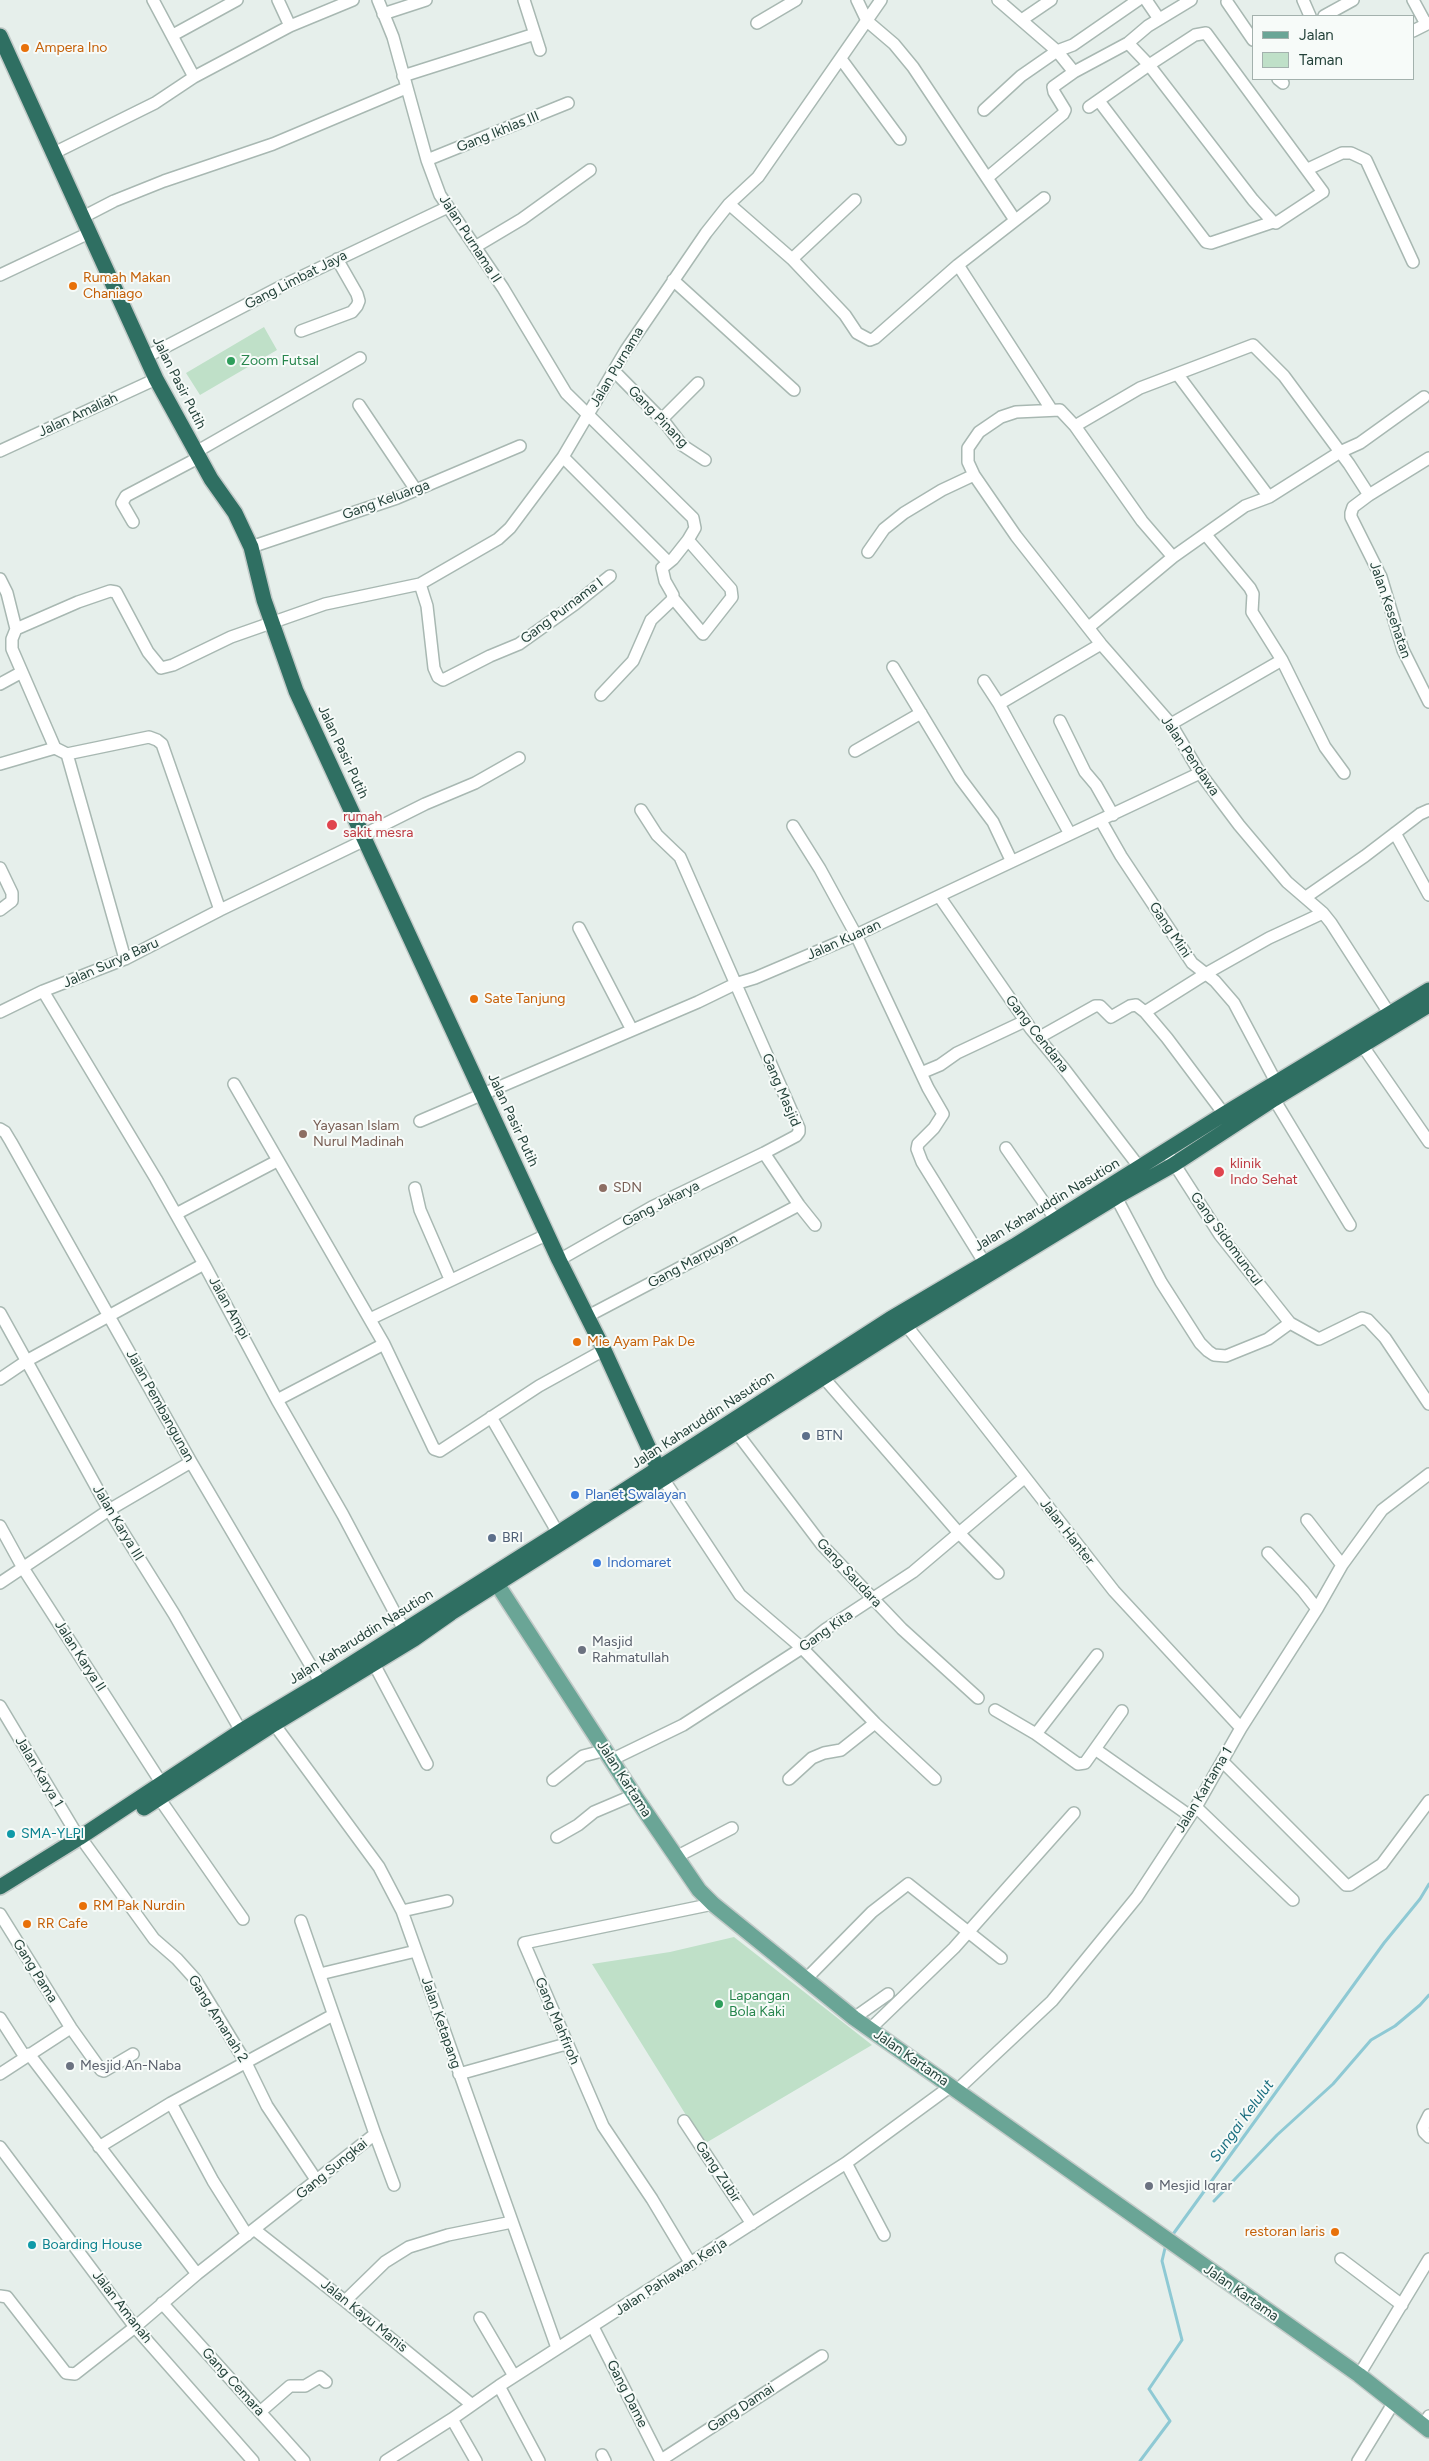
<!DOCTYPE html>
<style>
body{margin:0}
#map{position:relative;width:1429px;height:2461px;overflow:hidden;background:#e6efeb;font-family:Figtree,sans-serif}
canvas{display:block}
.legend{position:absolute;left:1252px;top:15px;width:162px;height:65px;box-sizing:border-box;background:#f7fbf9;border:1px solid #a3b1ad;margin:0;padding:6px 9px;list-style:none;font-size:15px;color:#24423a}
.legend li{display:flex;align-items:center;gap:10px;height:25px}
.legend b{width:25px;border:1px solid #a3b1ad}
</style>
<div id="map">
<canvas width="1429" height="2461"></canvas>
<ul class="legend">
<li><b style="height:6px;background:#6aa596"></b>Jalan</li>
<li><b style="height:14px;background:#bfe0c8"></b>Taman</li>
</ul>
</div>
<script>
const ctx = document.querySelector('canvas').getContext('2d');
ctx.lineJoin = 'round';
function fillPath(path, color) {
  ctx.fillStyle = color;
  ctx.fill(path, 'evenodd');
}
function poly(rows) {
  const path = new Path2D();
  for (const r of rows) {
    path.moveTo(r[0], r[1]);
    for (let i = 2; i < r.length; i += 2) path.lineTo(r[i], r[i + 1]);
  }
  return path;
}
function strokePath(path, color, width, dash) {
  ctx.strokeStyle = color;
  ctx.lineWidth = width;
  ctx.lineCap = dash ? 'butt' : 'round';
  ctx.setLineDash(dash || []);
  ctx.stroke(path);
}
function drawText(font, color, halo, rows, align = 'center') {
  ctx.font = font + ' Figtree,sans-serif';
  ctx.lineWidth = 4;
  ctx.setLineDash([]);
  ctx.textBaseline = 'middle';
  ctx.strokeStyle = halo;
  ctx.fillStyle = color;
  for (const [text, x, y, turn = 0] of rows) {
    ctx.save();
    ctx.translate(x, y);
    ctx.rotate((+turn || 0) * Math.PI / 180);
    ctx.textAlign = isNaN(turn) ? turn : align;
    if (halo) ctx.strokeText(text, 0, 0);
    ctx.fillText(text, 0, 0);
    ctx.restore();
  }
}
fillPath(poly([
 [264,327,277,350,200,395,186,373],
 [734,1937,872,2045,704,2144,592,1964,670,1952]
]), '#bfe0c8');
strokePath(poly([
 [1214,2201,1277,2135,1333,2084,1371,2040,1395,2026,1420,2005,1429,1995],
 [1171,2237,1384,1943,1420,1899,1429,1884],
 [1140,2461,1170,2421,1149,2389,1182,2340,1162,2261,1166,2244]
]), '#8ec9d4', 3);
const minor = poly([
 [153,0,194,77],
 [278,0,290,26],
 [378,0,393,37,427,160,440,195,503,288,566,393,693,518,695,528,688,540,673,559,662,568,665,581,673,595,672,600,651,620,633,661,601,695],
 [524,0,540,50],
 [857,0,867,21,894,44,913,67,1015,220],
 [998,0,1057,51,1073,45,1138,0],
 [1146,0,1159,19],
 [1303,0,1310,16],
 [1413,0,1426,24],
 [1227,2,1253,40],
 [383,14,426,0],
 [1324,16,1353,0],
 [1023,19,1051,0],
 [757,23,796,0],
 [1413,31,1429,23],
 [173,35,237,0],
 [841,59,900,139],
 [403,76,535,34],
 [1278,79,1283,83],
 [1099,101,1206,242,1211,243,1273,222],
 [1089,107,1149,65,1195,35,1206,33,1323,192,1276,223,1273,222,1253,200,1149,65,1128,43],
 [984,110,1021,76,1057,51,1074,72],
 [54,153,155,103,194,77,290,26,353,0],
 [427,160,568,103],
 [1308,169,1342,153,1351,153,1366,160,1413,262],
 [987,178,1063,114,1065,110,1054,92,1053,87,1074,72,1128,43,1148,26,1191,0],
 [729,204,792,259,845,315,857,333,870,340,875,338,958,265,1044,198],
 [83,217,114,201,164,181,273,144,406,88],
 [475,247,522,219,590,170],
 [792,259,855,200],
 [958,265,1051,409],
 [0,275,89,233],
 [673,280,794,390],
 [301,331,352,312,357,306,359,301,357,294,337,259],
 [146,357,284,285,448,207],
 [614,371,666,424,682,445,705,460],
 [1178,375,1269,497],
 [359,405,416,490],
 [662,419,698,383],
 [1075,426,1140,388,1253,345,1284,376,1349,464,1369,495],
 [0,451,156,379],
 [196,452,360,358],
 [563,457,667,561],
 [1429,458,1369,495,1353,507,1351,513,1351,517,1381,577,1403,650,1429,702],
 [133,522,122,503,126,496,200,457],
 [1206,535,1250,588,1253,594,1252,612,1282,660,1325,747,1344,773],
 [251,547,397,498,520,446],
 [868,552,884,529,904,513,942,490,974,475],
 [0,579,7,593,16,629],
 [420,584,427,606,434,668,438,677,443,680,490,656,519,644,575,604,610,576],
 [673,598,703,634,732,597,731,589,688,540],
 [1089,627,1173,557],
 [893,667,960,778,993,822,1011,860],
 [984,681,999,704,1070,834],
 [0,684,22,672],
 [999,704,1101,644],
 [1060,721,1085,772,1096,785,1113,815],
 [1171,724,1282,660],
 [55,748,12,649,12,639,16,629,78,602,110,591,116,592,148,652,161,668,173,665,231,637,325,604,420,584,498,539,510,528,563,457,626,350,706,233,729,204,758,177,881,0],
 [855,751,921,713],
 [67,754,125,959],
 [0,764,55,748,67,754,149,737,157,740,162,744,220,910],
 [1101,821,1121,856,1192,963,1215,981,1234,1003,1276,1082],
 [793,826,820,869,856,935,928,1088,943,1114,934,1128,918,1144,917,1149,922,1162,984,1262],
 [1395,833,1429,895],
 [363,835,425,804,475,783,519,758],
 [0,868,12,893,12,901,0,910],
 [939,896,1031,1029,1065,1070,1140,1168],
 [1306,897,1365,856,1420,814,1429,810],
 [579,928,632,1030],
 [43,991,156,1179,204,1264,277,1400,343,1515,404,1630],
 [0,1012,43,991,125,959,220,910,365,840],
 [1145,1012,1207,973,1269,938,1323,913],
 [1389,1013,1331,923,1323,913,1287,882,1239,825,1200,773,1171,724,1101,644,1016,536,974,475,968,462,968,448,979,432,1001,417,1016,412,1060,410,1075,426,1142,521,1173,557,1245,506,1269,497,1340,452,1360,443,1424,397],
 [1038,1038,1095,1006,1100,1006,1111,1017,1130,1006,1136,1005,1145,1012,1167,1038,1224,1114],
 [1362,1045,1429,1142],
 [921,1073,940,1065,957,1053,1025,1021],
 [234,1084,384,1344,434,1449,440,1451,539,1386,604,1350],
 [1274,1099,1350,1225],
 [420,1121,698,1002,735,984,755,978,856,935,1200,773],
 [0,1129,5,1132,11,1142,191,1462,321,1683],
 [1006,1148,1056,1220],
 [1166,1151,1220,1235,1290,1323,1319,1339,1362,1318,1368,1320,1385,1338,1429,1404],
 [764,1153,799,1205,815,1225],
 [415,1188,420,1210,450,1279],
 [1116,1197,1161,1282,1200,1343,1208,1351,1214,1355,1226,1356,1268,1339,1290,1323],
 [176,1214,277,1161],
 [559,1260,652,1207,764,1153,796,1136,799,1132,799,1128,680,857,657,835,641,810],
 [0,1313,109,1510,174,1614,241,1731],
 [588,1316,799,1205],
 [370,1319,548,1234],
 [906,1325,1114,1591,1241,1728],
 [823,1377,958,1532,998,1573],
 [0,1379,28,1360,204,1264],
 [277,1400,384,1344],
 [491,1417,558,1533],
 [737,1433,822,1545,902,1629,978,1698],
 [664,1480,740,1595,802,1648,875,1723,935,1779],
 [1307,1520,1342,1565],
 [0,1526,23,1568,162,1784],
 [1268,1553,1303,1591,1317,1609],
 [0,1583,109,1510,191,1462],
 [374,1664,427,1764],
 [0,1706,79,1838],
 [995,1710,1036,1734,1078,1764,1085,1763,1095,1749,1190,1816],
 [274,1724,379,1867,402,1911,557,2348],
 [1036,1734,1097,1655],
 [1095,1749,1122,1711],
 [611,1760,683,1725,802,1648,826,1629,913,1572,1024,1478],
 [1222,1761,1346,1885,1350,1885,1382,1864,1429,1801],
 [789,1779,812,1758,824,1753,841,1750,875,1723],
 [553,1780,583,1756,606,1750],
 [159,1798,243,1919],
 [1196,1807,1293,1900],
 [557,1837,578,1825,594,1812,634,1795],
 [86,1845,154,1939,177,1959,195,1979,246,2063,267,2106,317,2181],
 [676,1857,732,1828],
 [402,1911,447,1901],
 [0,1914,71,2028,101,2070,104,2071,133,2054],
 [320,1974,416,1951],
 [806,1979,872,1912,908,1884,1001,1958],
 [0,2018,25,2057],
 [854,2018,888,1994],
 [870,2029,954,1948,1074,1813],
 [29,2054,197,2274],
 [0,2074,66,2031],
 [459,2074,566,2044],
 [957,2090,1052,2001,1137,1897,1196,1807,1241,1728,1317,1609,1342,1565,1382,1510,1429,1474],
 [171,2103,213,2181,247,2235],
 [1429,2115,1423,2127,1424,2132,1429,2137],
 [684,2121,752,2224],
 [375,2134,394,2185],
 [0,2147,135,2327,253,2461],
 [99,2147,171,2103,333,2015],
 [846,2163,884,2235],
 [255,2230,345,2301,471,2404],
 [1341,2259,1402,2305],
 [691,2264,652,2199,603,2126,524,1943,713,1904],
 [0,2296,7,2297,66,2373,75,2374,135,2327,197,2274,375,2134,301,1921],
 [345,2301,385,2262,409,2247,448,2235,512,2222],
 [162,2303,304,2461],
 [480,2318,514,2376],
 [593,2327,661,2461],
 [1359,2375,1429,2259],
 [499,2386,539,2461],
 [260,2412,290,2386,305,2386,320,2377,326,2382],
 [452,2419,476,2461],
 [1423,2425,1429,2416],
 [602,2455,605,2461],
 [661,2460,822,2356],
 [386,2461,452,2419,499,2386,846,2163,951,2086],
 [1358,2461,1394,2402]
]);
const major = poly([
 [497,1584,634,1795,699,1890,713,1904,854,2018,1359,2375,1429,2430]
]);
const highway = poly([
 [0,36,156,379,211,479,235,513,251,547,264,600,296,691,559,1260,604,1350,662,1477],
 [144,1808,274,1724,414,1639,451,1613,906,1325,1116,1197,1173,1165,1274,1099,1429,1005],
 [0,1887,79,1838,241,1731,321,1683,558,1533,890,1319,1014,1246,1224,1114,1429,990]
]);
strokePath(minor, '#a8b8b2', 14);
strokePath(major, '#c2cac8', 18);
strokePath(highway, '#c2cac8', 18);
strokePath(minor, '#fff', 11);
strokePath(major, '#6aa596', 15);
strokePath(highway, '#2f6f62', 15);
for (const [x, y, r, color] of [
 [25,48,5,"#e8710a"],
 [73,286,5,"#e8710a"],
 [231,361,5,"#2e9e5b"],
 [332,825,6,"#e0444e"],
 [474,999,5,"#e8710a"],
 [303,1134,5,"#8d6e63"],
 [1219,1172,6,"#e0444e"],
 [603,1188,5,"#8d6e63"],
 [577,1342,5,"#e8710a"],
 [806,1436,5,"#5c6f8a"],
 [575,1495,5,"#3f7fe0"],
 [492,1538,5,"#5c6f8a"],
 [597,1563,5,"#3f7fe0"],
 [582,1650,5,"#6b7280"],
 [11,1834,5,"#0f9aa8"],
 [83,1906,5,"#e8710a"],
 [27,1924,5,"#e8710a"],
 [719,2004,5,"#2e9e5b"],
 [70,2066,5,"#6b7280"],
 [1149,2186,5,"#6b7280"],
 [1335,2232,5,"#e8710a"],
 [32,2245,5,"#0f9aa8"]
]) {
  const dot = new Path2D();
  dot.arc(x, y, r, 0, 2 * Math.PI);
  ctx.fillStyle = color;
  ctx.fill(dot);
  strokePath(dot, '#f7fbf9', 2);
}
drawText('14px', '#c56008', '#f7fbf9', [
 ["Ampera Ino",35,48],
 ["Rumah Makan",83,278],
 ["Chaniago",83,294],
 ["Sate Tanjung",484,999],
 ["Mie Ayam Pak De",587,1342],
 ["RM Pak Nurdin",93,1906],
 ["RR Cafe",37,1924],
 ["restoran laris",1325,2232,"right"]
], 'left');
drawText('14px', '#24423a', '#f7fbf9', [
 ["Gang Ikhlas III",498,132,-22],
 ["Jalan Purnama II",470,239,57],
 ["Gang Limbat Jaya",296,280,-27],
 ["Jalan Purnama",617,367,-59],
 ["Jalan Pasir Putih",179,383,63],
 ["Jalan Amaliah",78,415,-25],
 ["Gang Pinang",658,417,46],
 ["Gang Keluarga",386,500,-20],
 ["Jalan Kesehatan",1390,610,71],
 ["Gang Purnama I",562,611,-37],
 ["Jalan Pasir Putih",343,752,65],
 ["Jalan Pendawa",1190,756,56],
 ["Gang Mini",1170,930,56],
 ["Jalan Kuaran",844,940,-24],
 ["Jalan Surya Baru",111,963,-24],
 ["Gang Cendana",1037,1034,52],
 ["Gang Masjid",781,1090,67],
 ["Jalan Pasir Putih",513,1120,65],
 ["Gang Jakarya",661,1204,-27],
 ["Jalan Kaharuddin Nasution",1047,1205,-31],
 ["Gang Sidomuncul",1226,1239,54],
 ["Gang Marpuyan",693,1261,-28],
 ["Jalan Ampi",229,1308,61],
 ["Jalan Pembangunan",160,1406,61],
 ["Jalan Kaharuddin Nasution",703,1420,-33],
 ["Jalan Karya III",118,1523,59],
 ["Jalan Hanter",1067,1532,52],
 ["Gang Saudara",849,1573,47],
 ["Gang Kita",826,1631,-35],
 ["Jalan Kaharuddin Nasution",361,1637,-32],
 ["Jalan Karya II",80,1656,57],
 ["Jalan Karya 1",39,1772,59],
 ["Jalan Kartama",624,1779,57],
 ["Jalan Kartama 1",1204,1790,-59],
 ["Gang Pama",35,1971,58],
 ["Gang Amanah 2",218,2019,58],
 ["Gang Mahfiroh",557,2021,67],
 ["Jalan Ketapang",441,2023,71],
 ["Jalan Kartama",911,2058,35],
 ["Gang Sungkai",332,2169,-39],
 ["Gang Zubir",718,2172,56],
 ["Jalan Pahlawan Kerja",671,2277,-33],
 ["Jalan Kartama",1241,2293,35],
 ["Jalan Amanah",122,2307,52],
 ["Jalan Kayu Manis",364,2316,39],
 ["Gang Cemara",233,2382,48],
 ["Gang Dame",627,2394,63],
 ["Gang Damai",741,2408,-33]
]);
drawText('14px', '#27864d', '#f7fbf9', [
 ["Zoom Futsal",241,361],
 ["Lapangan",729,1996],
 ["Bola Kaki",729,2012]
], 'left');
drawText('14px', '#be3a42', '#f7fbf9', [
 ["rumah",343,817],
 ["sakit mesra",343,833],
 ["klinik",1230,1164],
 ["Indo Sehat",1230,1180]
], 'left');
drawText('14px', '#785e54', '#f7fbf9', [
 ["Yayasan Islam",313,1126],
 ["Nurul Madinah",313,1142],
 ["SDN",613,1188]
], 'left');
drawText('14px', '#4e5e75', '#f7fbf9', [
 ["BTN",816,1436],
 ["BRI",502,1538]
], 'left');
drawText('14px', '#366cbe', '#f7fbf9', [
 ["Planet Swalayan",585,1495],
 ["Indomaret",607,1563]
], 'left');
drawText('14px', '#5b616d', '#f7fbf9', [
 ["Masjid",592,1642],
 ["Rahmatullah",592,1658],
 ["Mesjid An-Naba",80,2066],
 ["Mesjid Iqrar",1159,2186]
], 'left');
drawText('14px', '#0d838f', '#f7fbf9', [
 ["SMA-YLPI",21,1834],
 ["Boarding House",42,2245]
], 'left');
drawText('italic 15px', '#1c6f80', '#f7fbf9', [
 ["Sungai Kelulut",1242,2121,-54]
]);
</script>
